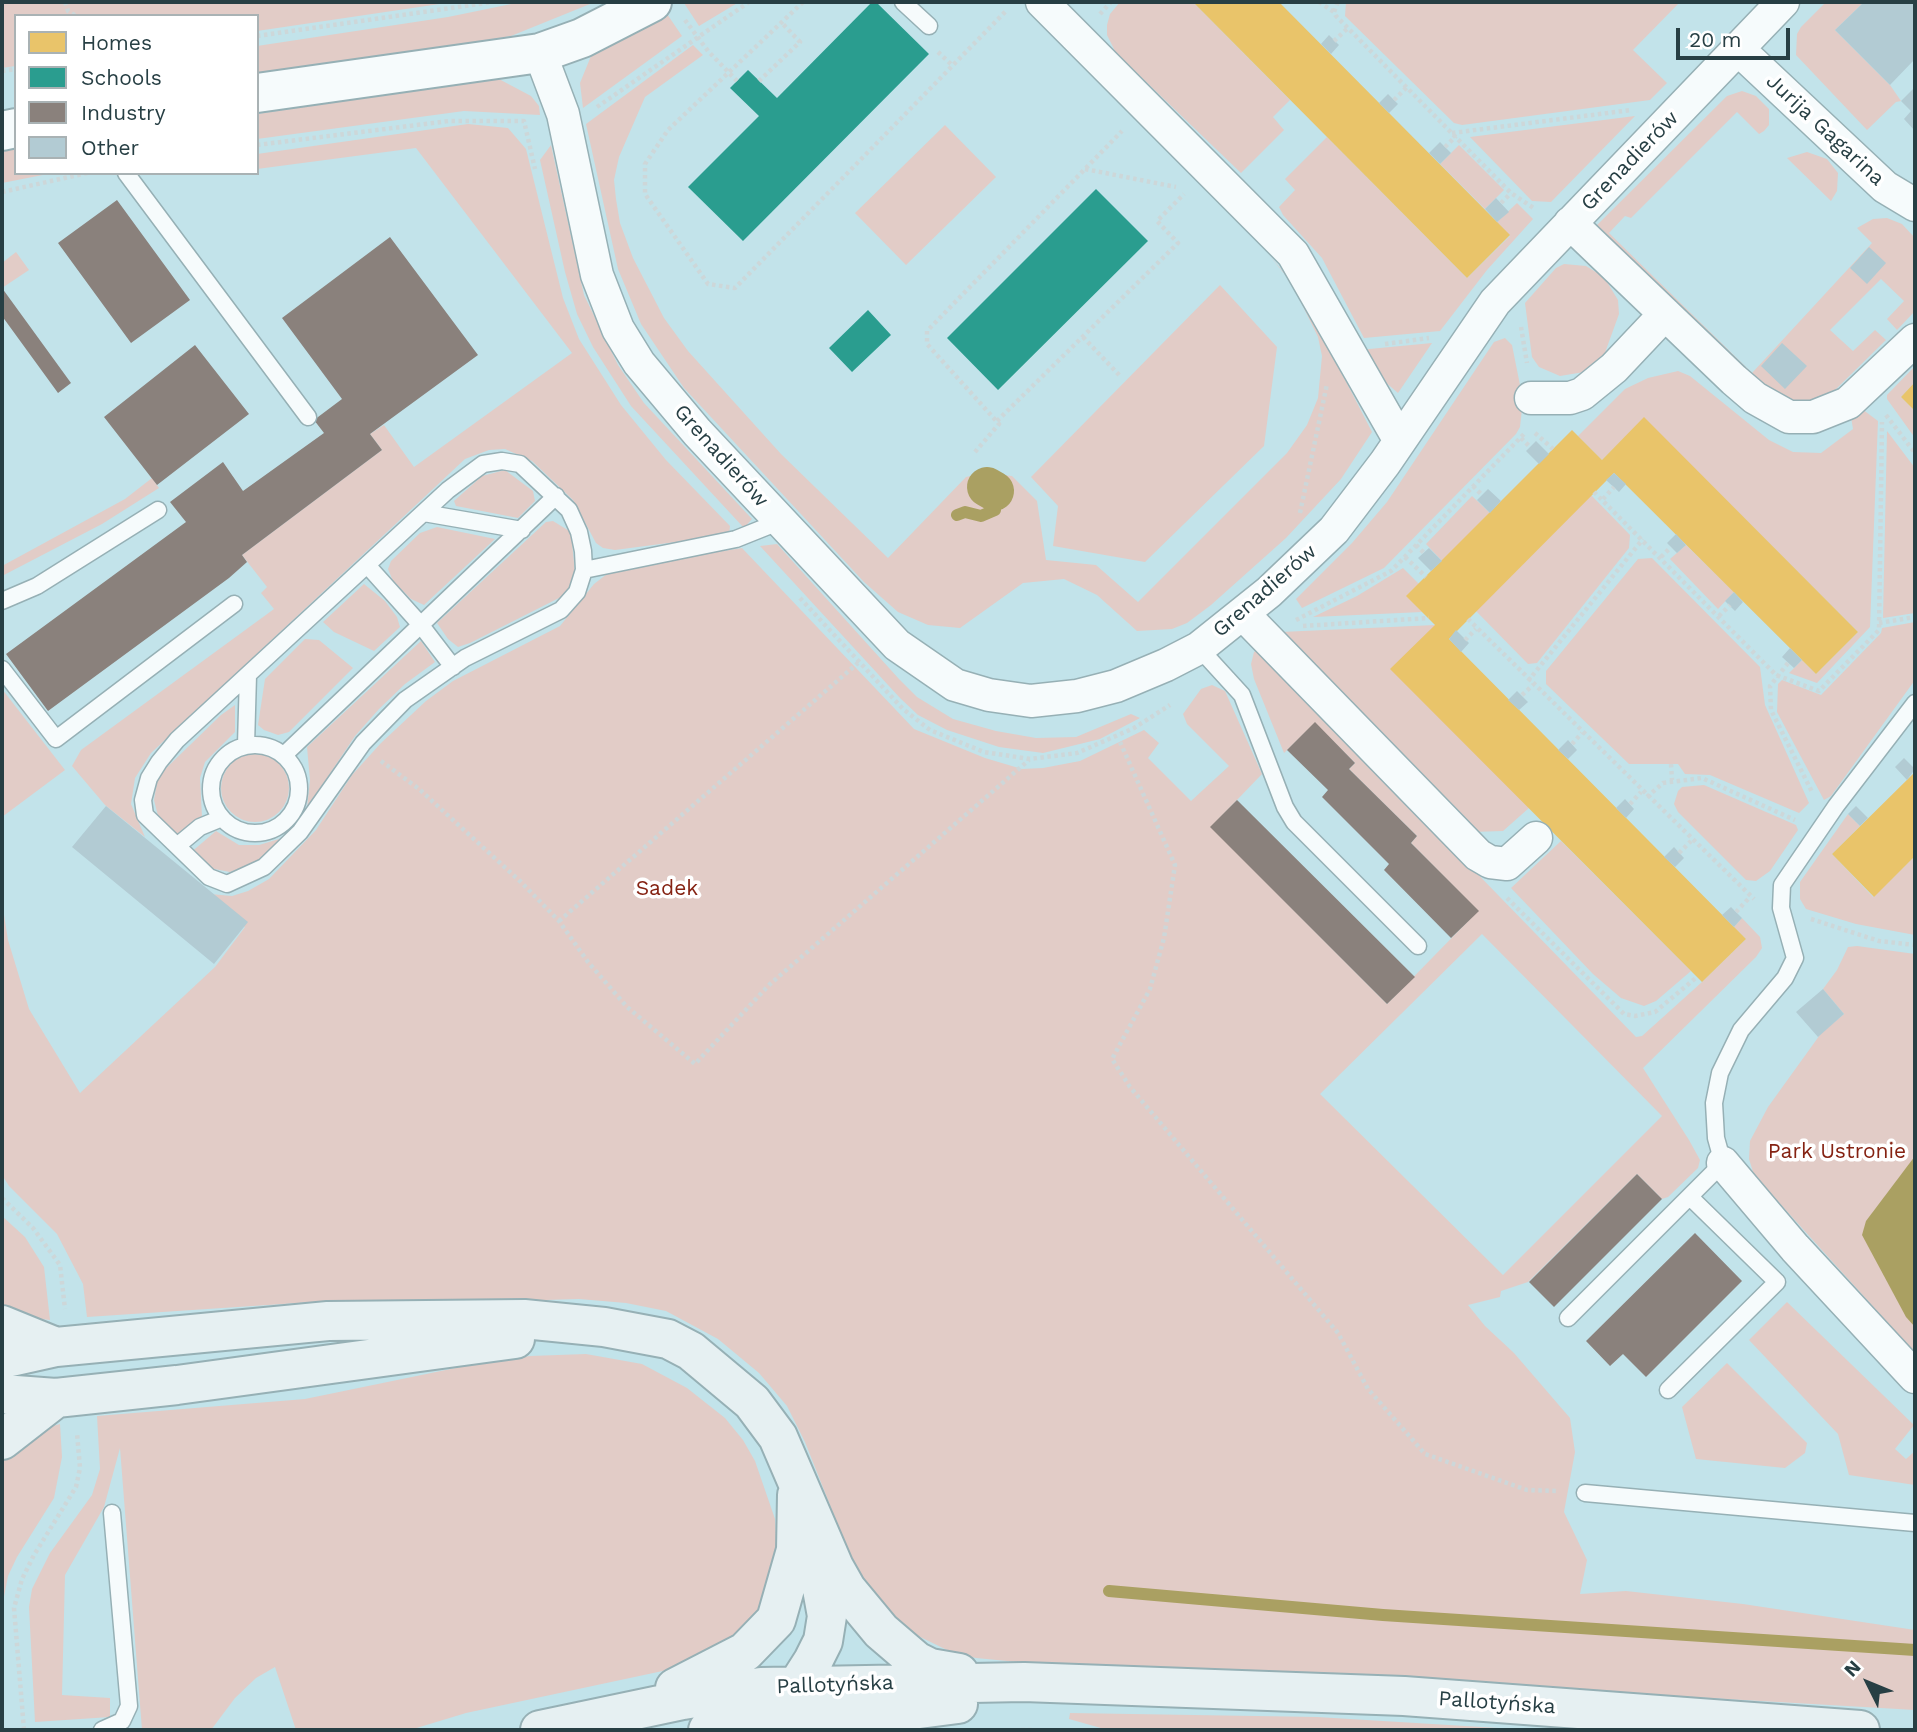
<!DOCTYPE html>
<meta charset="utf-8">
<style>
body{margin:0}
#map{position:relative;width:1917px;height:1732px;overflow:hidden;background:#c2e3ea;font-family:"Work Sans",sans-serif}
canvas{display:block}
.frame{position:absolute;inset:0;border:4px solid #273f44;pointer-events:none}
.legend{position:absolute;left:14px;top:14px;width:245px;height:161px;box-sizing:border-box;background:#fff;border:2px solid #a9b2b4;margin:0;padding:9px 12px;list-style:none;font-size:21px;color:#273f44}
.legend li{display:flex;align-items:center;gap:14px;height:35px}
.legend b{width:35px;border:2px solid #a9b2b4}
.north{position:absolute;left:1833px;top:1648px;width:70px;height:70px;-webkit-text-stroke:5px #fff;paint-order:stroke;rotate:313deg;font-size:19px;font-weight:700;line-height:28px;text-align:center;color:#273f44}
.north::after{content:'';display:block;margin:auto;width:24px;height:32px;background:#273f44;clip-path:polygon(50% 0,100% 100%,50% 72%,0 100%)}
.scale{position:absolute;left:1676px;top:28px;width:114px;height:32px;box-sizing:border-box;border:4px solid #273f44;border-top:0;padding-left:9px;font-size:21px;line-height:24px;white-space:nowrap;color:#273f44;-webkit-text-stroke:5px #fff;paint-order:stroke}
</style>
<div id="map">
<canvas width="1917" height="1732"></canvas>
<div class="frame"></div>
<ul class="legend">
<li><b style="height:19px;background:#e9c46a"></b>Homes</li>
<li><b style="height:19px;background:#2a9d8f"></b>Schools</li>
<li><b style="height:19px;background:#8a817c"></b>Industry</li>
<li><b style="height:19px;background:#b2cbd3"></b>Other</li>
</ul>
<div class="north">N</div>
<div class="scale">20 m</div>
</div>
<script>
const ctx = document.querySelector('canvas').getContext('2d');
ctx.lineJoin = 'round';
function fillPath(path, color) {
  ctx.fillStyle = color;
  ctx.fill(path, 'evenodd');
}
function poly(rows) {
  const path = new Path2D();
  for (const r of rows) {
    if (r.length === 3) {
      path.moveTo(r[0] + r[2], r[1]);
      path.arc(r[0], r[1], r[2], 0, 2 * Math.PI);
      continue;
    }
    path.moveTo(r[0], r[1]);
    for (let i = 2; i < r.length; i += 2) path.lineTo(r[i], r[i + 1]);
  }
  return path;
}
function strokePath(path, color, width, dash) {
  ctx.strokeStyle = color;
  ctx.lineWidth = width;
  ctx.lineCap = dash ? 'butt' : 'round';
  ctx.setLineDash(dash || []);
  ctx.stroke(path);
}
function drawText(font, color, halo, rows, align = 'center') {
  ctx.font = font + ' "Work Sans",sans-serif';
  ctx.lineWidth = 7;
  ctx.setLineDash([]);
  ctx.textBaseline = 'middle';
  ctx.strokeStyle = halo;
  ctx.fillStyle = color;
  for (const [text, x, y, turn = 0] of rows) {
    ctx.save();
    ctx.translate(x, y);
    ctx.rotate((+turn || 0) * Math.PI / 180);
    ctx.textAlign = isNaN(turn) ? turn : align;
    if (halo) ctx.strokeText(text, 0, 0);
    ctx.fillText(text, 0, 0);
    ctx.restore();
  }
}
fillPath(poly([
 [2,2,453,2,257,31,257,16,16,16,16,66,2,68],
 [521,2,595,2,511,36,425,51,257,73,257,46,448,17],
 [686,2,739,2,699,26,684,3],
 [1120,2,1193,2,1290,100,1273,117,1284,130,1241,173,1116,53,1107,35,1107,25,1110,14],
 [1346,2,1680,2,1633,50,1667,83,1650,100,1462,125,1454,123,1345,16],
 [1826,2,1864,2,1835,30,1890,85,1901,101,1896,102,1867,130,1796,55,1797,34,1801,27],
 [665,11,682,36,583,108,580,83,591,56,600,47],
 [693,45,703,55,645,97,619,157,614,180,616,199,620,223,633,258,664,318,688,351,781,454,888,558,966,477,982,473,1012,476,1037,501,1046,560,1096,565,1138,602,1287,453,1307,425,1318,398,1322,356,1318,337,1291,282,1269,255,1299,290,1372,432,1341,479,1286,538,1211,605,1187,623,1172,629,1137,631,1097,595,1064,579,1023,583,960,628,928,625,898,612,864,582,684,388,641,324,618,269,586,124],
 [497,78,531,96,539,106,540,115,464,111,257,139,257,114],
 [1742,91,1756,96,1769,109,1769,125,1764,131,1759,134,1737,112,1631,218,1625,216,1609,233,1752,373,1872,243,1857,228,1873,219,1887,218,1902,224,1915,238,1915,311,1897,330,1887,319,1904,301,1881,279,1830,330,1853,351,1875,330,1886,340,1835,390,1823,398,1806,403,1792,402,1759,385,1595,227,1727,96],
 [1635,116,1551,202,1532,201,1470,137],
 [468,124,508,128,526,149,563,298,579,339,621,405,666,460,730,526,729,535,615,550,603,548,596,543,573,500,532,461,505,449,489,450,465,459,151,753,135,778,131,804,145,837,105,805,72,766,81,750,274,609,261,593,267,587,242,555,382,450,370,434,384,425,414,467,572,353,416,148,257,169,257,154],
 [945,125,996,177,906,265,855,213],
 [1327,137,1467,278,1510,236,1497,222,1517,203,1533,219,1487,270,1440,331,1364,338,1322,258,1283,215,1279,207,1295,190,1285,179],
 [551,145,584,295,618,365,644,403,752,519,744,528,631,406,593,347,577,314,565,272,540,160],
 [1459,145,1504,190,1485,209,1440,164],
 [16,148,16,173,53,173,2,183,2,150],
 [1807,152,1827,159,1838,173,1837,191,1831,201,1787,158],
 [16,252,29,270,2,288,2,263],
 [1564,264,1586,266,1604,277,1618,300,1619,314,1602,361,1584,372,1560,376,1539,367,1532,357,1525,303,1556,268],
 [1220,285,1277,347,1264,446,1145,562,1053,546,1058,506,1031,477],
 [1505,338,1512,345,1523,400,1520,427,1516,434,1384,568,1302,608,1296,599,1352,543,1387,502,1494,342],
 [1432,343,1398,393,1377,375,1359,350],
 [1915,366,1915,382,1901,397,1915,411,1915,438,1887,399,1887,395],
 [1678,371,1690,376,1769,440,1793,452,1821,453,1853,429,1851,417,1862,409,1878,421,1870,627,1817,683,1789,673,1802,660,1816,674,1858,632,1644,418,1602,460,1578,436,1625,389,1648,378],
 [1887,431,1915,468,1915,613,1883,618],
 [505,470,533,491,535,501,518,518,456,506,454,501,482,476],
 [152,478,159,488,102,524,2,576,2,566,125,499],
 [1591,495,1630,535,1629,548,1537,663,1528,664,1476,611],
 [1472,496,1490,513,1442,561,1426,544],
 [553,521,571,532,575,573,569,588,561,597,470,643,458,647,448,639,437,623,546,522],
 [437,527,495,539,424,605,411,599,393,581,388,569,391,561,420,533],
 [777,544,899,679,917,697,953,719,996,731,1036,738,1076,737,1131,714,1140,718,1100,739,1043,753,999,747,947,730,918,715,900,698,760,546],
 [1686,545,1734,592,1718,609,1670,559],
 [742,548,914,729,985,758,1022,769,1043,768,1080,761,1144,730,1159,743,1148,758,1191,801,1229,766,1187,724,1183,714,1201,689,1212,685,1225,691,1262,774,1211,827,1387,1004,1478,911,1411,843,1417,836,1349,769,1355,763,1315,723,1284,753,1254,679,1251,664,1254,652,1259,649,1636,1037,1642,1036,1702,982,1746,939,1734,927,1742,918,1760,937,1762,948,1756,957,1643,1068,1689,1140,1700,1160,1698,1168,1668,1197,1662,1199,1637,1174,1528,1282,1501,1291,1500,1297,1468,1305,1485,1326,1514,1353,1570,1418,1575,1452,1564,1512,1587,1560,1580,1594,1626,1591,1743,1604,1915,1630,1915,1710,1213,1669,1070,1667,976,1658,947,1650,910,1632,864,1591,805,1442,787,1406,759,1373,718,1339,666,1311,626,1303,579,1299,409,1304,328,1301,87,1317,83,1284,57,1234,9,1186,2,1175,2,902,8,940,29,1009,80,1093,215,967,245,927,226,919,210,894,232,896,248,891,269,879,316,830,352,775,381,743,426,701,453,681,560,626,594,584,607,574,665,560],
 [1482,934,1662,1116,1503,1275,1320,1094],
 [1652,558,1760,667,1765,705,1809,803,1799,813,1710,775,1685,774,1678,764,1629,764,1546,684,1546,671,1638,559],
 [1403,568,1419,584,1407,596,1422,612,1313,617,1357,596],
 [364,584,385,601,397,617,400,627,374,651,334,632,323,622],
 [1915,622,1915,680,1831,796,1824,800,1777,712,1778,684,1782,680,1821,695,1881,633,1882,628],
 [1435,625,1529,808,1503,831,1472,832,1281,632],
 [305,639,319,640,353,668,289,732,278,735,264,730,258,725,265,679],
 [421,641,435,662,405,684,379,709,355,736,307,808,310,780,307,747],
 [2,689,65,770,2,817],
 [235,705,235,732,205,762,200,778,202,817,176,835,158,816,154,800,158,776,221,715],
 [255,788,34],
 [1704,785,1796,825,1798,830,1770,871,1756,881,1746,880,1678,812,1674,804,1678,791,1682,787],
 [1848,814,1860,826,1832,854,1873,897,1915,856,1915,935,1856,924,1806,909,1800,899,1800,882],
 [216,831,239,845,259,845,279,839,290,831,255,863,230,872,204,867,189,854],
 [1561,841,1691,971,1656,1001,1644,1006,1621,998,1593,974,1511,888],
 [1857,946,1915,954,1915,1353,1754,1175,1749,1159,1750,1141,1768,1107,1822,1032,1844,1014,1823,989,1837,970,1848,947],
 [2,1216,25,1237,44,1267,50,1320,24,1317,2,1309],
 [1787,1302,1914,1425,1895,1449,1906,1459,1915,1451,1915,1485,1849,1475,1838,1434,1749,1340],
 [586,1354,642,1364,687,1388,725,1418,743,1440,755,1461,775,1519,777,1551,755,1629,672,1669,466,1713,410,1730,296,1730,275,1667,256,1678,235,1698,211,1730,142,1730,120,1448,104,1507,65,1575,62,1695,110,1698,110,1717,35,1722,29,1607,32,1589,50,1553,92,1495,100,1469,97,1416,305,1399,470,1365,530,1356],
 [1727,1363,1807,1443,1805,1453,1785,1468,1696,1459,1682,1407],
 [60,1424,62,1457,54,1498,17,1557,8,1576,3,1602,2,1457,29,1433],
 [1070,1713,1317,1717,1531,1730,1108,1730,1069,1719]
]), '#e2ccc7');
fillPath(poly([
 [1915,1156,1915,1327,1906,1317,1862,1235,1866,1221]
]), '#aaa062');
fillPath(poly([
 [1193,2,1279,2,1510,235,1467,278],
 [1915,382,1915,411,1901,397],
 [1644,417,1858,632,1816,674,1614,473,1449,639,1746,939,1702,982,1390,669,1435,625,1406,596,1572,430,1602,460],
 [1915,772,1915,856,1874,897,1832,854]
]), '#e9c46a');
fillPath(poly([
 [872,2,876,2,929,54,743,241,688,187,759,116,730,88,748,70,777,98],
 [1096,189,1148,241,998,390,947,338],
 [868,310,891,335,852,372,829,348]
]), '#2a9d8f');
fillPath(poly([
 [117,200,190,300,131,343,58,243],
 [390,237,478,355,370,434,382,450,242,555,247,562,229,578,48,711,6,654,186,522,170,502,223,462,243,491,324,433,314,420,342,399,282,318],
 [2,288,71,383,58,393,2,316],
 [195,345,249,414,157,485,104,417],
 [1315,722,1355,763,1349,769,1417,836,1411,843,1479,911,1451,938,1384,870,1389,864,1322,797,1328,790,1287,750],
 [1237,800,1415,977,1387,1004,1210,827],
 [1637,1174,1662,1199,1554,1307,1529,1282],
 [1695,1233,1742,1281,1646,1377,1623,1354,1610,1366,1586,1341]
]), '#8a817c');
strokePath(poly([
 [957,515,965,512,981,516,995,510],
 [1109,1591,1383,1615,1915,1650]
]), '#aaa062', 12);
strokePath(poly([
 [987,487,994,491]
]), '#aaa062', 40);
fillPath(poly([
 [1864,2,1915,2,1915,59,1890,85,1835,30],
 [1329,35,1339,45,1331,54,1321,44],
 [1915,87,1915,131,1904,119,1911,111,1901,101],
 [1388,94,1398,104,1389,113,1379,103],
 [1440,142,1451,153,1440,164,1429,153],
 [1496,198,1509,212,1497,222,1485,209],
 [1869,247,1886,263,1867,284,1850,268],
 [1782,343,1807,366,1785,389,1761,366],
 [1536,441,1549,454,1539,464,1526,451],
 [1614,473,1626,484,1619,492,1606,480],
 [1488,489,1501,501,1490,513,1477,500],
 [1676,534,1686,545,1677,553,1667,543],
 [1429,548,1442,561,1431,571,1418,558],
 [1734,592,1743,602,1735,611,1725,601],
 [1456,630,1469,643,1461,652,1449,639],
 [1790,648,1802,660,1794,668,1782,657],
 [1517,691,1528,702,1519,710,1508,700],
 [1568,740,1577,750,1568,759,1558,750],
 [1904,758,1915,769,1907,780,1895,767],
 [1625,799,1634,809,1626,818,1616,808],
 [106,806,248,922,214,964,72,847],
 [1856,806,1868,818,1860,826,1848,814],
 [1674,847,1684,858,1675,867,1664,857],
 [1731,907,1742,918,1734,927,1722,915],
 [1823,989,1844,1014,1818,1037,1796,1012]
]), '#b2cbd3');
const service = poly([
 [903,2,929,26],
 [126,173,308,417],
 [502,461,520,464,569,510,579,532,583,551,584,570,577,592,561,610,465,658,405,700,363,743,300,832,264,867,227,884,209,877,145,815,143,800,149,778,159,762,177,740,448,490,483,464,502,461],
 [424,513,522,530],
 [367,565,420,624,453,667],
 [584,570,736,539,781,521],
 [2,601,37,586,158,510],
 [1199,648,1242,695,1285,807,1294,822,1418,946],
 [2,669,56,739,234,604],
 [255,789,44],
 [246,745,248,675],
 [284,755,556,496],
 [177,846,200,827,222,818],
 [1568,1318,1723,1163,1716,1138,1714,1103,1720,1073,1741,1030,1785,978,1795,958,1781,908,1782,885,1836,806,1915,703],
 [1668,1390,1777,1282,1690,1197],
 [1585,1493,1915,1523],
 [102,1730,122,1721,129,1706,112,1513]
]);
const minor = poly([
 [1042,2,1293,254,1400,441],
 [1738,49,1885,187,1915,205],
 [540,53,563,114,597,275,618,329,639,363,697,432,897,645,955,685,989,695,1031,701,1077,696,1116,686,1166,665,1199,648,1269,592,1334,530,1385,463,1495,302,1783,2],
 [1570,223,1734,380,1755,398,1789,417,1813,417,1848,403,1915,340],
 [1531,398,1570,398,1582,394,1614,368,1665,314],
 [1244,615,1478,855,1490,862,1507,864,1536,838],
 [1723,1163,1795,1248,1915,1377]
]);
const tertiary = poly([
 [257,93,540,53,582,38,652,2],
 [2,131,16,128]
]);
const secondary = poly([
 [2,1325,56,1347],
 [2,1359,56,1347,328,1321,524,1319,604,1327,668,1339,691,1351,752,1402,778,1437,834,1567,847,1590,881,1631,916,1661,930,1668,959,1673],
 [2,1394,56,1398,177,1385,515,1339],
 [2,1440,56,1398],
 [675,1688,745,1652,776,1620,796,1550,797,1495],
 [540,1730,683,1700,761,1687,1024,1682,1404,1696,1860,1730],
 [708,1730,774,1704,797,1686,813,1661,823,1641,827,1616,816,1556],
 [755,1730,958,1704]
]);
strokePath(service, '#96b0b5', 19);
strokePath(minor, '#96b0b5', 35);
strokePath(tertiary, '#96b0b5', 42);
strokePath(secondary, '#96b0b5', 42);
strokePath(poly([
 [65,2,68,11,76,16],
 [803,2,668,130,645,164,645,194,708,284,735,288,1007,10],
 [1319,2,1334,12],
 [1338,2,1334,12,1336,16,1511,193,1535,209],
 [1100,14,1111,2],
 [685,20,708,51,737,81],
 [257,36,492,2],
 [1334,41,1348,28],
 [938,52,953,66],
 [2,71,16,69],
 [759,81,800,42,781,22],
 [1394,100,1407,87],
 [597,107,749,2],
 [1452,133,1631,110],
 [257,145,449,121,524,121,535,169],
 [1445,147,1456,136],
 [1085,169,1176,187],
 [2,192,87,173],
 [1501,203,1511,193],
 [1521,327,1527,363],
 [1083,337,1121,377],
 [1385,344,1429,338],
 [1886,415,1915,453],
 [997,421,1178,243,1157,221,1184,194],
 [1535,433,1553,449],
 [1521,438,1530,447],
 [975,452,999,424,927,344,927,331,1122,131],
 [1473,486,1482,495],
 [1594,492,1776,675,1819,691,1879,630,1882,422],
 [1603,499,1614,487],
 [1300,513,1327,384],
 [1416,545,1424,553],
 [1405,557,1426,577],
 [1661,557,1671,547],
 [800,598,903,709,930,730,984,752,1030,759,1077,753,1134,728,1170,705],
 [1719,616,1730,605],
 [1468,619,1754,899],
 [1296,620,1391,571,1525,433],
 [1879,623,1915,617],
 [1303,626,1429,618],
 [1465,640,1476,629],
 [1788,663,1770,686,1771,710,1812,792],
 [1528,681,1643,539],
 [1522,695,1533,685],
 [1120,742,1175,865,1164,938,1150,989,1112,1059,1130,1087,1338,1333,1368,1389,1425,1454,1527,1490,1559,1491],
 [1572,744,1582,733],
 [381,761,419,789,521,882,559,921,588,962,627,1007,695,1064,769,985,1029,760],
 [1671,764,1672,780],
 [1647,797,1663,783,1702,778,1795,820],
 [1630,804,1641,792],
 [1679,853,1691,841],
 [1507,898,1624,1014,1635,1016,1655,1012,1697,977],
 [1736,912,1750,897],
 [1811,919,1879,941,1915,945],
 [559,921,858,663],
 [2,1198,33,1228,60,1265,65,1309],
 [24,1730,14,1608,22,1579,34,1555,76,1487,80,1468,77,1433],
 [1021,1730,1033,1730]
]), '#cdd7d9', 4.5, [3.5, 3.5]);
strokePath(service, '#f6fbfc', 16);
strokePath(minor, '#f6fbfc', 32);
strokePath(tertiary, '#f6fbfc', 38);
strokePath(secondary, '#e6f0f2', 38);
drawText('21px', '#273f44', '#fff', [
 ["Jurija Gagarina",1825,130,43],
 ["Grenadierów",1630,161,-46],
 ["Grenadierów",721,456,48],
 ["Grenadierów",1265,591,-41],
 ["Pallotyńska",835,1685,-2],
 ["Pallotyńska",1497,1703,4]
]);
drawText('21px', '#852212', '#fff', [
 ["Sadek",667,889],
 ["Park Ustronie",1837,1152]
]);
</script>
